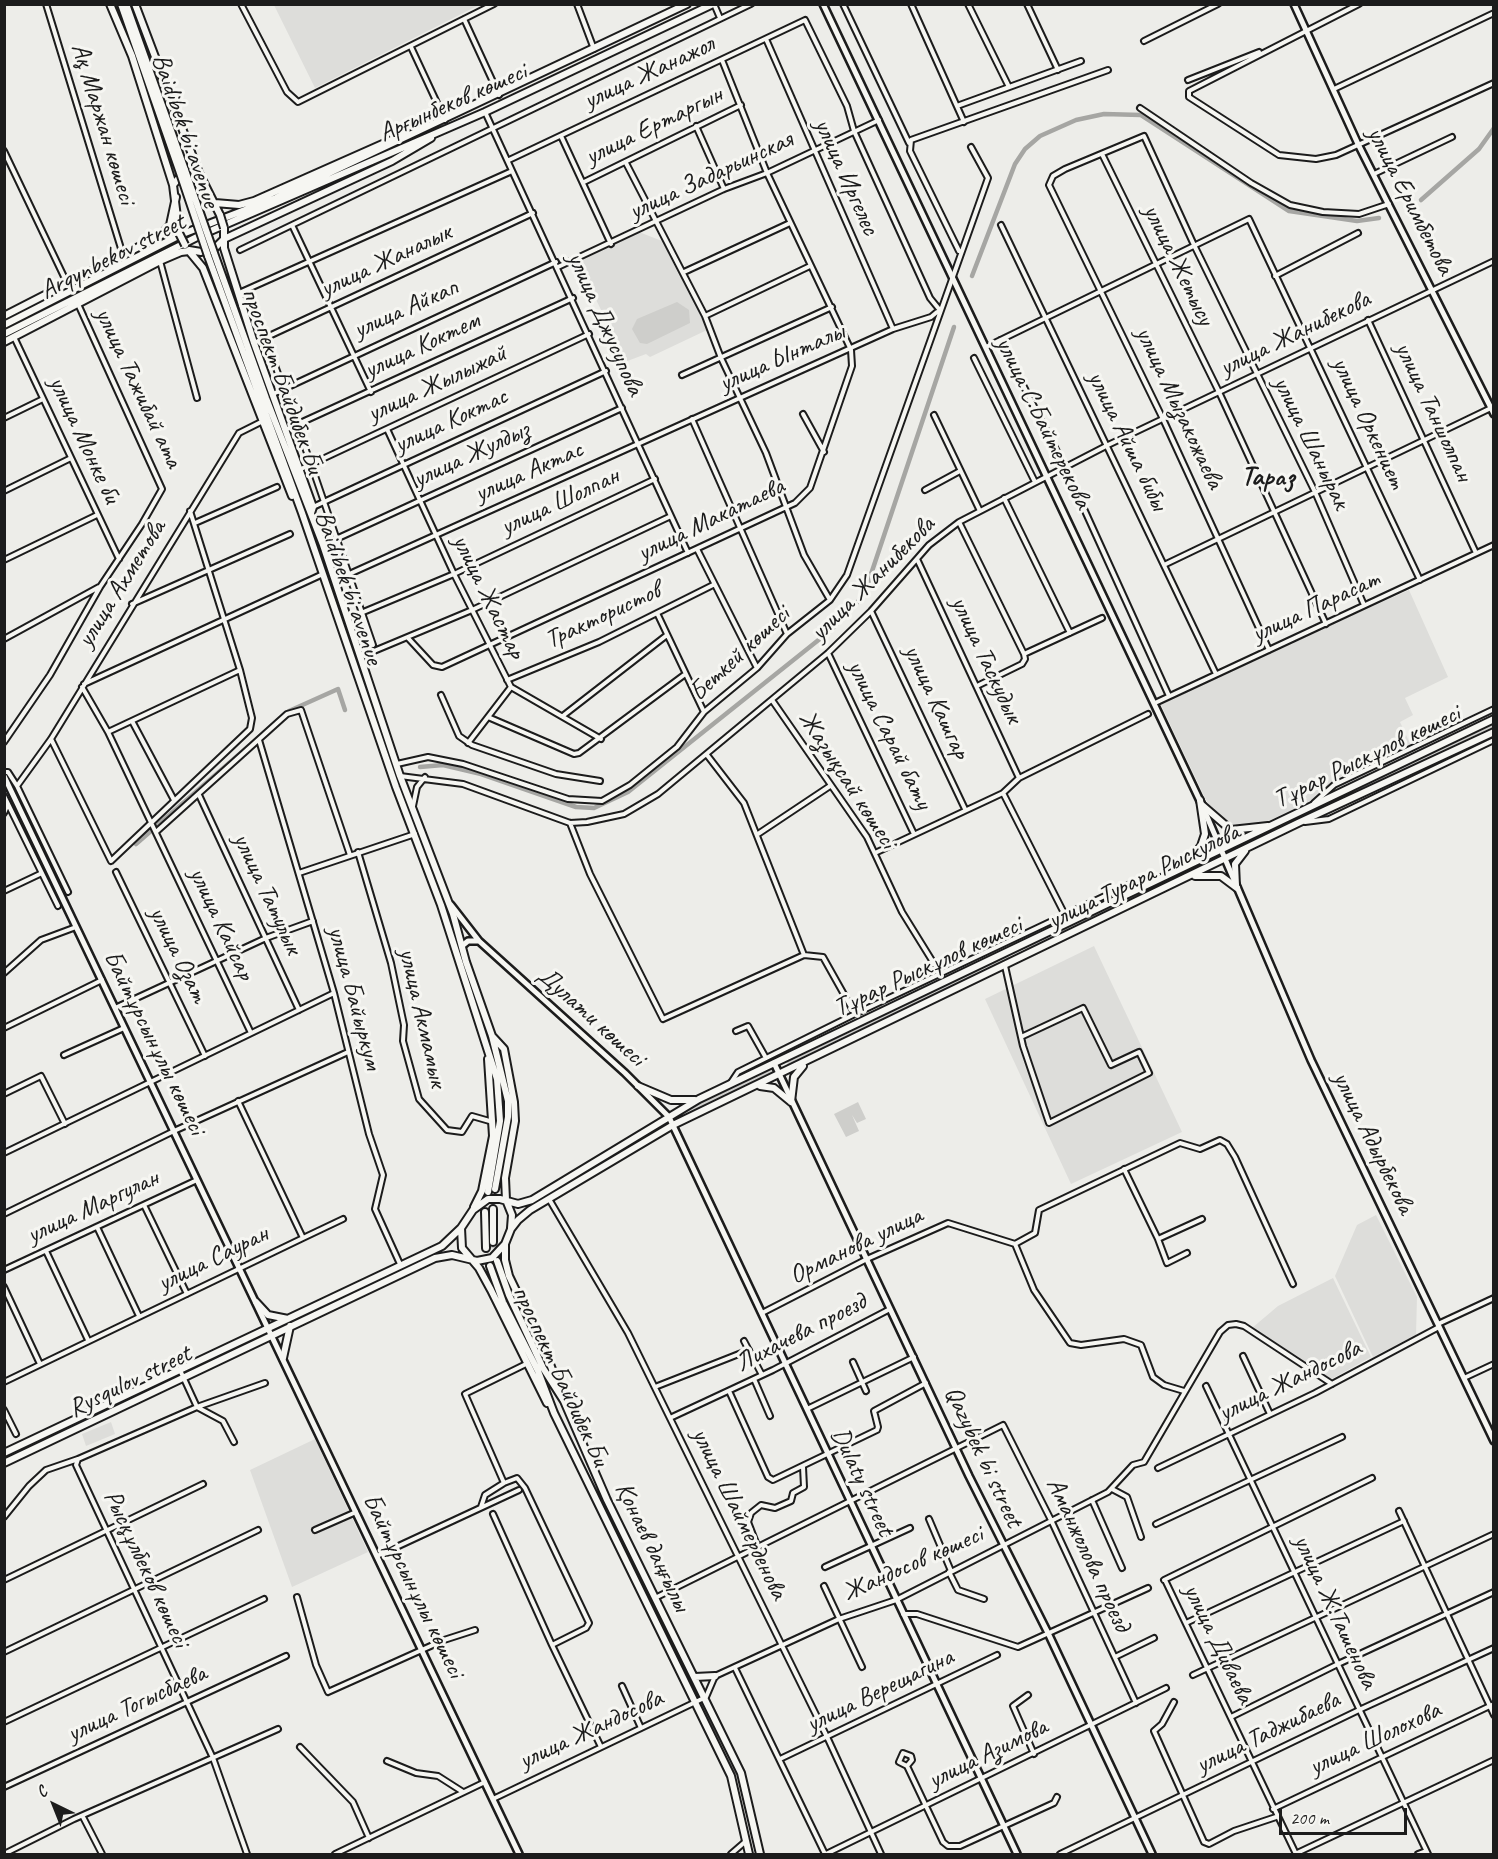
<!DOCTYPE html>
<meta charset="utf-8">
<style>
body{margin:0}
#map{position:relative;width:1498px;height:1859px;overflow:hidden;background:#edede9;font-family:Caveat,sans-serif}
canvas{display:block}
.frame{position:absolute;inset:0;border:6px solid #1c1c1c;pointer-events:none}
.north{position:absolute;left:24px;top:1775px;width:60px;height:60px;-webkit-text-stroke:4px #f6f6f2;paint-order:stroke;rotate:317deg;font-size:16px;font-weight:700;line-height:24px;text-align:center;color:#1c1c1c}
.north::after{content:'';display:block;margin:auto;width:21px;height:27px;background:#1c1c1c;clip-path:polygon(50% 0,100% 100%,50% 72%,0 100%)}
.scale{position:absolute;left:1279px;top:1808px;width:128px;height:27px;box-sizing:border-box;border:3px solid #1c1c1c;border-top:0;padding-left:8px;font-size:18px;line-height:21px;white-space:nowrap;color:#1c1c1c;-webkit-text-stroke:4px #f6f6f2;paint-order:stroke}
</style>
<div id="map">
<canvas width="1498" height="1859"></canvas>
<div class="frame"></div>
<div class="north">С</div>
<div class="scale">200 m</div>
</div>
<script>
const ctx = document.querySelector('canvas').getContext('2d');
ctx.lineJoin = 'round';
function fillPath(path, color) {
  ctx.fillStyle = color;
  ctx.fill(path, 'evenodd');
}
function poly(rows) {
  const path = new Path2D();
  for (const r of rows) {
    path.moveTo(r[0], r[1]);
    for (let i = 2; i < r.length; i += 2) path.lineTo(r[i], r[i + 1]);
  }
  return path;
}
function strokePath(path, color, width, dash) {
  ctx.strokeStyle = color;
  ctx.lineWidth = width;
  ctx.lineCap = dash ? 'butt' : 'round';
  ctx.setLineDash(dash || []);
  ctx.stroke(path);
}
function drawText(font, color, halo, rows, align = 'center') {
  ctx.font = font + ' Caveat,sans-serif';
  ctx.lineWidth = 6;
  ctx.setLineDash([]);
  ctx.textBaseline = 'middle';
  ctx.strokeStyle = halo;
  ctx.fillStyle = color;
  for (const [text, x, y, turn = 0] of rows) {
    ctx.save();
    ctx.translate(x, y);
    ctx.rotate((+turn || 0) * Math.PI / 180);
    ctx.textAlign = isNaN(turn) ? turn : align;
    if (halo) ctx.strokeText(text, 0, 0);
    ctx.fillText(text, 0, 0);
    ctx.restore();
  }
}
fillPath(poly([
 [274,5,479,5,315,88],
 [639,232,662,241,674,259,707,330,650,357,646,354,622,363,608,324,577,261],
 [1409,590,1448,677,1405,698,1413,715,1400,722,1414,752,1264,823,1236,831,1227,831,1217,823,1161,705,1167,698],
 [1094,946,1182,1132,1071,1184,985,999],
 [1376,1215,1417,1297,1416,1335,1373,1357,1335,1276,1357,1225],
 [1333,1278,1371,1357,1328,1381,1252,1328,1278,1306],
 [111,1422,115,1434,86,1446,82,1434],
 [315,1439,368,1552,292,1587,250,1470]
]), '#ddddda');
fillPath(poly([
 [677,302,689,310,690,323,647,344,640,343,632,329,637,319],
 [1493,722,1493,727,1242,847,1240,843],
 [1218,854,1220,858,1026,951,1024,947],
 [1007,954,1010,959,788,1065,786,1060],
 [771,1068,773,1072,682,1116,680,1112],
 [858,1102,866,1119,857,1123,852,1115,859,1131,846,1137,834,1114]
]), '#cececb');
strokePath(poly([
 [1421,200,1479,149,1494,128],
 [972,276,1015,164,1025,149,1040,136,1076,120,1104,114,1141,115,1289,211,1357,221,1379,218],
 [420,767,443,765,481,774,576,807,594,808,628,792,831,630,864,595,954,327],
 [136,844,289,711,338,689,345,710]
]), '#a6a6a3', 4.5);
strokePath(poly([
 [493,1242,497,1261]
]), '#c3c3c0', 6, [6, 3]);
const street = poly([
 [46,4,123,255],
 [241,4,287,92,298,102,494,4],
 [577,4,594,49],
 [714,4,720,18],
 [843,4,909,143],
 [911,4,964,122],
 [968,4,1009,87],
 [1027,4,1058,70],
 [1359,4,1189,91,1189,97,1279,155,1316,159,1336,155,1494,83],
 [464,19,499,95],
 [766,39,893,329],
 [1144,41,1218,4],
 [411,47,445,120],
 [1188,80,1259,52],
 [1334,89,1494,13],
 [957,106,1081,61],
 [1140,108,1251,183,1290,205,1323,212,1359,214,1389,204],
 [485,112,688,553],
 [696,126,724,189],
 [561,136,611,244],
 [4,151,67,283],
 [1102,154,1219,392,1326,624],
 [509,160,805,20,847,106,854,131,930,298,939,309],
 [626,163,705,316,721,358,766,453,804,555,830,600],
 [1374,174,1452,137],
 [584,182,741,105],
 [292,225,371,392],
 [1001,225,1216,674],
 [240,250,751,4],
 [959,251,910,151,911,140,1108,70],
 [160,261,197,398],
 [558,267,724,189,767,173,879,120],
 [684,272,790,223],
 [1275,276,1358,233],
 [239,293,512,171],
 [705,316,810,266],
 [1368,320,1476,553],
 [14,337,119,559],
 [265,338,311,464,373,645],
 [1000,340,1065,467,1169,696],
 [254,343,533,213],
 [986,347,1249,219,1420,580],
 [974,358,1035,482],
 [682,375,832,307],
 [273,394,556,262],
 [803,414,824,452],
 [934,415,980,511],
 [4,418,43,399],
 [692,419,787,634],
 [287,429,573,298],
 [387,429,454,574,511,687,601,739],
 [301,469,589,334],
 [925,490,960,471],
 [4,491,71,458],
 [1004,498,1070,633],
 [313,507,606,371],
 [959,522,1024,654],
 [195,523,277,487],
 [323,545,622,408],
 [697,549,757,668],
 [917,559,1019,778],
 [4,560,97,515],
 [1166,564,1491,408],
 [336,580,893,329,931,317,937,312],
 [132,604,290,534],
 [871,611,965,809],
 [657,613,704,712],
 [349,618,454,574,655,479],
 [408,638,433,665,442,667,795,503,810,488,852,366,851,350,767,173,722,60],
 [4,639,99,587],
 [1269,650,1163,419,1049,185,1053,176,1065,169,1144,136,1194,245,1315,492,1364,605],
 [828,653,914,834],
 [1024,654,1102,618],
 [362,656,472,610,671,516],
 [507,680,599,642,713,585],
 [84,684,323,574],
 [977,686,1022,664,1025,659,1024,654],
 [82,687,108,732,251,1033],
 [441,695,459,736,472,745,556,774,600,781],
 [772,700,867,837,902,912,941,975],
 [1155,703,1494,545],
 [564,715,667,635],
 [488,717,574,754,579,753,684,675],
 [132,721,174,800],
 [108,732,240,670],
 [51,739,111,861,250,729,252,718,240,670,190,511],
 [259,740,334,993,369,1134,383,1175,375,1209,400,1264],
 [4,742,50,675,100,587,142,524,162,489,78,304],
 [468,743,511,687],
 [707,755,744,803,804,955,823,957,855,1014],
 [397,764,428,757,463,764,568,799,602,801,630,785,677,747,704,712,757,668,787,634,830,600,847,575,988,178,971,147],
 [4,772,8,772,17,786],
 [400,776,463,784,570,823,587,822,624,814,658,794,828,653,871,611,929,545,959,522,1108,445,1494,261],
 [1003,793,1065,915],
 [199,795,299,1010],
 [4,796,8,804],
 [1314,803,1334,785,1494,709],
 [413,806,417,787,425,777],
 [4,813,8,804,58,906],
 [1305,822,1329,819,1494,740],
 [570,823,590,874,663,1019,804,955],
 [156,832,287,714,301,710,350,855],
 [758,834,830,786],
 [358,852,391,963,404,1025,403,1041,419,1099,447,1130,462,1132,472,1116,493,1122],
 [875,853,1003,793,1019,778,1148,714],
 [116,872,205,1056],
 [299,873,415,834],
 [4,891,42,873],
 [68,892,17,786,51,739,239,433,261,422],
 [1005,966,1023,1046,1049,1123,1149,1073,1139,1052,1111,1065,1083,1008,1021,1037],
 [4,973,41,940,76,927],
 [115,1008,266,938,313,921],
 [4,1028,102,980],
 [736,1031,748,1026,766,1058],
 [64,1055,124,1028],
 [730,1084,738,1072,855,1014,1128,885,1139,880,1147,884],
 [4,1094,41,1076,65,1124],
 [4,1153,334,993],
 [1124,1169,1158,1239,1202,1219],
 [549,1199,628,1333,828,1739,881,1854],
 [144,1205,187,1294],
 [4,1214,174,1131,348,1052],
 [97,1227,139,1316],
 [303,1238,343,1219],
 [1158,1239,1167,1263,1187,1253],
 [1015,1244,1034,1290,1070,1343,1081,1345,1124,1339,1141,1345,1153,1377,1164,1385,1184,1391],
 [46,1251,88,1340],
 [4,1270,197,1180],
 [4,1287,40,1364],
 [762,1313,867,1259,948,1223,1015,1244,1035,1233,1039,1210,1180,1143,1200,1149,1220,1140,1227,1144,1235,1157,1293,1284],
 [1438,1324,1494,1298],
 [744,1341,762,1375],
 [1243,1356,1270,1414],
 [853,1362,866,1391],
 [180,1370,197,1407,78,1459,76,1465,213,1758,247,1854],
 [1464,1378,1494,1364],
 [754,1379,770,1416],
 [4,1382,303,1238,238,1101],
 [1206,1386,1428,1854],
 [655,1387,749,1350],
 [729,1391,768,1477,773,1480,877,1430,878,1427,874,1411,926,1383],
 [807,1409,914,1357],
 [4,1410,16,1434],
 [670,1418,773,1370,890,1309],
 [234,1442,223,1421,197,1407,265,1383],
 [1158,1468,1315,1393,1439,1327],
 [504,1483,517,1478,525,1488,589,1623,586,1628,552,1645,601,1747],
 [1112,1489,1127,1497,1141,1537],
 [1092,1500,1122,1568],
 [481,1507,485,1495,504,1483,465,1394,526,1364],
 [1399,1511,1494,1715],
 [493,1514,552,1645],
 [4,1517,29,1486,46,1470,78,1459],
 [929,1519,951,1571],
 [1156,1524,1342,1437],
 [315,1530,356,1512],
 [758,1548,748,1522,751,1513,761,1505,775,1508,791,1501,793,1493,804,1487,803,1467],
 [377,1556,519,1490],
 [825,1567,910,1528],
 [949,1572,958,1590,984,1599],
 [4,1580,203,1484],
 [1164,1580,1372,1478],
 [1165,1580,1296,1854],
 [824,1586,862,1667],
 [297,1597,316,1665,328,1692,444,1640,475,1630],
 [655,1598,1003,1425,1051,1520,1136,1703],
 [903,1614,917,1614,1018,1647,1148,1588],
 [1186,1623,1404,1521],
 [4,1652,258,1530],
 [1115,1657,1154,1638],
 [735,1668,825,1854],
 [1193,1675,1494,1534],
 [622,1686,641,1728],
 [1028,1695,1013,1706,1034,1754],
 [1174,1702,1162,1724,1154,1731,1204,1842,1209,1844,1234,1831,1276,1817],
 [1231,1717,1338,1664,1494,1592],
 [4,1722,264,1599],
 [300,1747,353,1802,369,1838],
 [780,1759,997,1655],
 [387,1761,416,1773,438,1776,463,1792],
 [907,1766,912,1760,911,1756,903,1753,899,1762,907,1766,943,1842,948,1846,960,1846,1054,1803,1057,1797],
 [4,1787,286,1656],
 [493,1799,706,1697,715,1676,839,1619,896,1600,1108,1492,1133,1465,1144,1462,1220,1332,1228,1325,1236,1324,1244,1326,1332,1384],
 [1273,1809,1494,1704],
 [83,1817,102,1854],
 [4,1854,74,1819,278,1729],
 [335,1854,485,1782],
 [731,1854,746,1841],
 [826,1854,1166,1688],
 [1060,1854,1359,1710,1494,1648],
 [1295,1854,1494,1760],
 [1418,1854,1426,1851]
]);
const secondary = poly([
 [823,4,1202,805,1311,1060,1494,1441],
 [1294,4,1358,144,1494,414],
 [4,776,519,1854],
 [451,905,479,941,625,1073,669,1117,1017,1854],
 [462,946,468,941,479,941],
 [774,1063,969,1476,1048,1633,1152,1854]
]);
const primary = poly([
 [110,4,132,56,173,185],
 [121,4,180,173],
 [126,4,185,170],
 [135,4,199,173],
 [215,203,239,205,254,201,405,134],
 [179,233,173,185,184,172,199,173,220,215],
 [189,250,201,252,216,247,224,239,224,228],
 [214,253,266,398,323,545,400,776,453,914,466,962,492,1036,508,1101,508,1117,495,1189],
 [208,256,302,513,396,787,441,905,497,1079,500,1121,488,1192],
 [4,316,160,236,170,225,176,197],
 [4,325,180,235,276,198,687,4],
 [4,334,199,236,485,112,713,4],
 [4,342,160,261,181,252,189,251,203,268,292,496],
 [311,513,313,507,254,343,224,248,224,239,392,161,431,138],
 [1202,805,1231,830,1268,826],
 [1188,863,1201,846,1205,834,1200,800],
 [1195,876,1221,876,1237,888],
 [1236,886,1235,864,1245,851],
 [492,1036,504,1049,514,1102,515,1121,505,1178,506,1200,512,1215,511,1228],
 [638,1086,671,1100,695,1100],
 [760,1086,774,1088,791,1102],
 [791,1102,794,1077,803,1066],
 [474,1207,482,1191,493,1136,488,1059],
 [485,1212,486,1248],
 [461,1228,462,1248,479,1268,491,1290,547,1403],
 [493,1242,493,1209],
 [505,1244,505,1260,509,1276,545,1351,560,1390],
 [497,1261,509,1295,543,1368,564,1401,607,1500,741,1773,760,1854],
 [490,1266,503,1302,538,1371,554,1413,731,1776,749,1854],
 [256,1302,268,1315,288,1319],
 [283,1358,290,1326],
 [4,1453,442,1246,461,1228,473,1210,488,1199,500,1199,518,1204,532,1200,699,1099,1494,719],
 [4,1463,435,1258,452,1255,477,1261,492,1258,505,1244,511,1229,518,1220,530,1210,673,1125,1298,823,1494,732],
 [695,1677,715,1676]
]);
strokePath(street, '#1c1c1c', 8);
strokePath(secondary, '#1c1c1c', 10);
strokePath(primary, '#1c1c1c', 10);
strokePath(street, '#f6f6f2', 4);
strokePath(secondary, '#f6f6f2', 5);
strokePath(primary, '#f6f6f2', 6);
const primaryBridge = poly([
 [185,170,214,253],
 [180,173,208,256],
 [220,215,224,228],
 [179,233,185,245]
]);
strokePath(primaryBridge, '#1c1c1c', 10, []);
strokePath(primaryBridge, '#f6f6f2', 6);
drawText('26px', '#1c1c1c', '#f6f6f2', [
 ["улица Жанажол",649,73,-25],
 ["Арғынбеков көшесі",453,103,-24],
 ["Ақ Маржан көшесі",103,124,73],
 ["улица Ертаргын",654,126,-26],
 ["Baidibek bi avenue",185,131,71],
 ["улица Задарьинская",711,176,-25],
 ["улица Иргелес",846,177,66],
 ["улица Еримбетова",1410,201,63],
 ["Arqynbekov street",113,257,-27],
 ["улица Жаналык",386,261,-25],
 ["улица Жетысу",1178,265,64],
 ["улица Айкап",406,309,-24],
 ["улица Джусупова",605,324,66],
 ["улица Жанибекова",1295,334,-26],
 ["улица Коктем",422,346,-25],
 ["улица Ынталы",782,358,-24],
 ["проспект Байдибек Би",282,381,70],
 ["улица Жылыжай",437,384,-25],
 ["улица Тажибай ата",138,388,65],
 ["улица Мызакожаева",1179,408,65],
 ["улица Таншолпан",1433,412,65],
 ["улица Коктас",451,421,-25],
 ["улица С.Байтерекова",1043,423,64],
 ["улица Оркениет",1368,423,65],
 ["улица Монке би",84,440,65],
 ["улица Айша бибы",1127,441,64],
 ["улица Шанырак",1311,443,64],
 ["улица Жулдыз",471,455,-25],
 ["улица Актас",529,472,-24],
 ["улица Шолпан",560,502,-25],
 ["улица Макатаева",711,520,-26],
 ["улица Жанибекова",873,579,-45],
 ["улица Ахметова",122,584,-58],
 ["Baidibek bi avenue",348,588,71],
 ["улица Жастар",488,597,64],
 ["улица Парасат",1316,607,-25],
 ["Трактористов",603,616,-25],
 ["Беткей көшесі",740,654,-43],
 ["улица Таскудык",986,660,65],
 ["улица Кашгар",936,702,65],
 ["улица Сарай бату",889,735,64],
 ["Тұрар Рыскұлов көшесі",1367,757,-26],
 ["Жазықсай көшесі",847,780,57],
 ["улица Турара Рыскулова",1144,877,-26],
 ["улица Татулык",267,894,65],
 ["улица Кайсар",221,924,65],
 ["улица Озат",178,955,64],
 ["Тұрар Рыскұлов көшесі",928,967,-25],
 ["улица Байыркум",354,998,75],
 ["Дулати көшесі",591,1017,42],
 ["улица Акмамык",422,1018,77],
 ["Байтұрсынұлы көшесі",154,1043,64],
 ["улица Адырбекова",1373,1143,64],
 ["улица Маргулан",93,1207,-25],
 ["Орманова улица",856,1246,-26],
 ["улица Сауран",213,1259,-26],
 ["Лихачева проезд",801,1333,-27],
 ["проспект Байдибек Би",560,1376,65],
 ["улица Жандосова",1290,1381,-26],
 ["Rysqulov street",130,1382,-26],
 ["Qazybek bi street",983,1457,65],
 ["Dulaty street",862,1482,65],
 ["улица Шаймерденова",739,1514,64],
 ["Қонаев даңғылы",652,1547,64],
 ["Аманжолова проезд",1088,1555,65],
 ["Жандосов көшесі",913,1564,-24],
 ["Рысқұлбеков көшесі",146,1569,65],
 ["Байтұрсынұлы көшесі",413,1586,64],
 ["улица Ж.Ташенова",1335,1612,65],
 ["улица Диваева",1218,1644,64],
 ["улица Верещагина",880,1691,-26],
 ["улица Тогысбаева",137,1704,-25],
 ["улица Жандосова",591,1730,-25],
 ["улица Таджибаева",1268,1733,-26],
 ["улица Шолохова",1375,1739,-25],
 ["улица Азимова",988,1754,-26]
]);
drawText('bold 27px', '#1c1c1c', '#f6f6f2', [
 ["Тараз",1268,478]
]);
</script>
